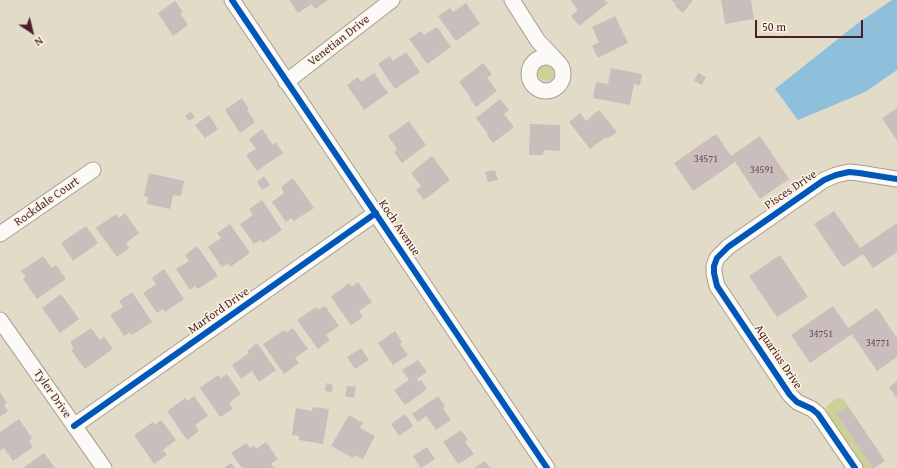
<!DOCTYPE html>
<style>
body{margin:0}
#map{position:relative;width:897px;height:468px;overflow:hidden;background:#e2dbc8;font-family:"Gentium Book Plus",serif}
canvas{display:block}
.north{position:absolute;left:12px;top:12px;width:40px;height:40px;-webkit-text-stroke:3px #fcf5e5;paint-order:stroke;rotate:145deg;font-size:11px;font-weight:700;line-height:16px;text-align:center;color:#4a1f2b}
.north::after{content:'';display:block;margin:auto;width:14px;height:18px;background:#4a1f2b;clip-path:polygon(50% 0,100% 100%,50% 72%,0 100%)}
.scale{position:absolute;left:755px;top:20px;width:108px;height:18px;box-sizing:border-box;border:2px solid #4a1f2b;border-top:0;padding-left:5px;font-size:12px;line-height:14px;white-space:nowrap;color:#4a1f2b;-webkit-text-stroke:3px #fcf5e5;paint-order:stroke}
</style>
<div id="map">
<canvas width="897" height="468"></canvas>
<div class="north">N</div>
<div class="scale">50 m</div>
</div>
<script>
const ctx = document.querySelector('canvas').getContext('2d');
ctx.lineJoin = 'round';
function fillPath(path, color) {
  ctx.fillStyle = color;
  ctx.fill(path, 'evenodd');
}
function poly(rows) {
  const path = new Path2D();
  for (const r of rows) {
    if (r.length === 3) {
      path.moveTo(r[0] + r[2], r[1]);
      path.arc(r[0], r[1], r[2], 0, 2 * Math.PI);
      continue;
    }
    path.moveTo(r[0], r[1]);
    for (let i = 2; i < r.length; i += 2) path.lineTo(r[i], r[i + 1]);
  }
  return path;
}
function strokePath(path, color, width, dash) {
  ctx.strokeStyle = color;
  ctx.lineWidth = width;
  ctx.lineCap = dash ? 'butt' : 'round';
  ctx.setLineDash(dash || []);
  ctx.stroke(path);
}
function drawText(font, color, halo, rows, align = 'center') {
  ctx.font = font + ' "Gentium Book Plus",serif';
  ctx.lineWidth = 3;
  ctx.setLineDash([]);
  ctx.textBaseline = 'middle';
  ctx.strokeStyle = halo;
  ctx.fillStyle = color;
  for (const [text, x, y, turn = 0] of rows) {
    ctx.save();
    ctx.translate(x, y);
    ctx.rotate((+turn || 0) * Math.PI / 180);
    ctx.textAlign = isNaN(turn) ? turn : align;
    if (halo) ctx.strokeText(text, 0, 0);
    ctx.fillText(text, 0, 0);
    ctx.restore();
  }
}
fillPath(poly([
 [546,73,8],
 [837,398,840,398,844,400,848,406,836,414,872,468,864,468,852,450,852,446,848,444,827,413,826,408,829,404]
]), '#ccd296');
fillPath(poly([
 [892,0,897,0,897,70,865,92,798,120,775,89,858,23]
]), '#8fc0db');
fillPath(poly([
 [289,0,326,0,327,1,315,9,312,4,298,13],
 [570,0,605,0,608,3,579,26,571,16,578,10],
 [671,0,693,0,683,13,675,6,676,4],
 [721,0,751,0,754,19,725,24],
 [175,1,183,12,180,13,188,25,173,36,158,13],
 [466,3,480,24,456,41,438,16,450,8,453,12],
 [615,16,628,43,598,58,592,46,599,42,592,27],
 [437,27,451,47,427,64,409,39,421,31,424,35],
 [406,52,420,72,395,89,378,64,390,56,393,61],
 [483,63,492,74,487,78,497,91,476,107,470,99,471,98,459,82],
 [611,68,642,74,640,85,634,84,630,105,593,98,596,82,608,84],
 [374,73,388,93,364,110,347,85,358,77,361,82],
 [698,73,706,77,702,85,694,81],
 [242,98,249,109,247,110,255,122,240,133,225,110],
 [500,99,509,110,504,114,514,127,493,143,487,135,488,134,476,118],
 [897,108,897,141,882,118],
 [599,110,617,132,607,139,606,137,590,149,569,122,580,113,586,121],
 [191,112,195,117,189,121,185,116],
 [209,115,218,129,205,138,195,125],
 [409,121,426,145,402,163,394,152,397,149,388,136],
 [530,124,560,125,560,151,544,150,543,155,529,155],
 [262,129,273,145,276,142,283,153,257,171,246,155,256,149,249,139],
 [716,134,731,156,760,136,789,179,760,199,735,162,693,191,674,163],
 [432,156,450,180,424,200,416,190,421,186,411,173],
 [495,170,498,180,488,182,485,172],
 [149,173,184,181,181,196,173,195,170,209,147,204,148,197,144,196],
 [264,176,270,185,262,190,257,182],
 [293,178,314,208,294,221,291,218,286,222,272,202,284,193,281,187],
 [262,200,282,230,263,243,260,240,254,244,240,224,253,215,249,209],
 [834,211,860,248,897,223,897,252,873,268,863,254,843,267,814,224],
 [125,213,139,233,126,243,129,248,117,257,96,228,116,214,119,218],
 [230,224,250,253,230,267,228,263,222,267,208,247,221,238,217,233],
 [86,226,98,243,73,261,61,243],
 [197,246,218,276,198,289,195,286,190,290,176,269,189,261,185,255],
 [780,255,808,297,777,317,749,276],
 [43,256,52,268,56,265,66,279,37,299,23,279,26,277,21,271],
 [164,269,184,299,165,312,163,309,157,313,143,293,156,284,152,278],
 [358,282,372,302,359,311,363,317,351,325,331,297,349,283,352,287],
 [132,292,152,322,132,335,130,332,124,336,110,315,123,307,119,301],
 [61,294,79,319,60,333,42,308],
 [325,306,339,326,326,335,330,340,318,349,297,320,316,307,318,310],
 [833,306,848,328,877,308,897,338,897,357,877,371,852,334,810,363,791,335],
 [91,328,100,340,104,336,113,349,85,369,71,350,74,348,70,342],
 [293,328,308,349,295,358,299,363,284,374,263,344,284,330,286,333],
 [395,331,402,342,400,344,408,355,393,365,378,343],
 [257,343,276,370,259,382,252,371,241,379,232,365,249,353,247,351],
 [361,348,369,360,355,369,347,357],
 [418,360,427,372,417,379,418,382,421,380,427,389,405,405,394,390,409,380,402,370],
 [227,374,241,394,229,403,233,409,220,417,200,388,218,375,221,378],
 [897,381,897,399,889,387],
 [326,383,333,385,332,392,325,391],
 [347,386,356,387,354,398,345,396],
 [0,392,7,403,4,405,8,411,0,417],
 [194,396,208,416,195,425,199,431,187,440,167,411,185,398,187,401],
 [438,396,445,406,443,408,451,420,436,430,426,416,418,422,412,414],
 [848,406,885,461,874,468,872,468,836,414],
 [313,407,329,409,323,444,299,440,299,436,292,435,296,408,312,411],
 [405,414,413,426,399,436,391,424],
 [349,415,363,423,360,428,375,436,363,459,355,455,353,458,331,446],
 [19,419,32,438,29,441,33,447,13,461,4,448,0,451,0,432],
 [161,420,176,440,163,450,167,455,154,464,134,435,153,422,155,425],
 [461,430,468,440,465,442,474,454,458,464,443,442],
 [266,442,278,459,271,464,274,468,242,468,231,453,246,443,250,448,254,445,256,449],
 [427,447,435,459,421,468,413,456],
 [44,453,55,468,23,468],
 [485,461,490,468,474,468],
 [231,463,235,468,224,468]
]), '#cabebc');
const street = poly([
 [232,0,547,468],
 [512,0,538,41,556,60],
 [546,74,17],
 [286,82,392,0],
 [0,234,93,170],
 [0,320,104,468],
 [74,426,376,213],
 [855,468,818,414,812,409,797,402,790,395,717,286,714,273,714,266,717,258,728,247,824,180,836,175,849,172,859,173,897,179]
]);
strokePath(street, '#a79d94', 17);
strokePath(street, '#fbfaf7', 15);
strokePath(poly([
 [232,0,547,468],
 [74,426,376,213],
 [855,468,818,414,812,409,797,402,790,395,717,286,714,273,714,266,717,258,728,247,824,180,836,175,849,172,859,173,897,179]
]), '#0057b8', 6);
drawText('10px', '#6a474f', null, [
 ["34571",706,159],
 ["34591",762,170],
 ["34751",821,334],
 ["34771",878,343]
]);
drawText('12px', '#4a1f2b', '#fcf5e5', [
 ["Venetian Drive",339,41,-38],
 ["Pisces Drive",791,190,-34],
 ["Rockdale Court",47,202,-35],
 ["Koch Avenue",399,228,56],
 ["Marford Drive",219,311,-35],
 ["Aquarius Drive",778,357,56],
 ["Tyler Drive",52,394,55]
]);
</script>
